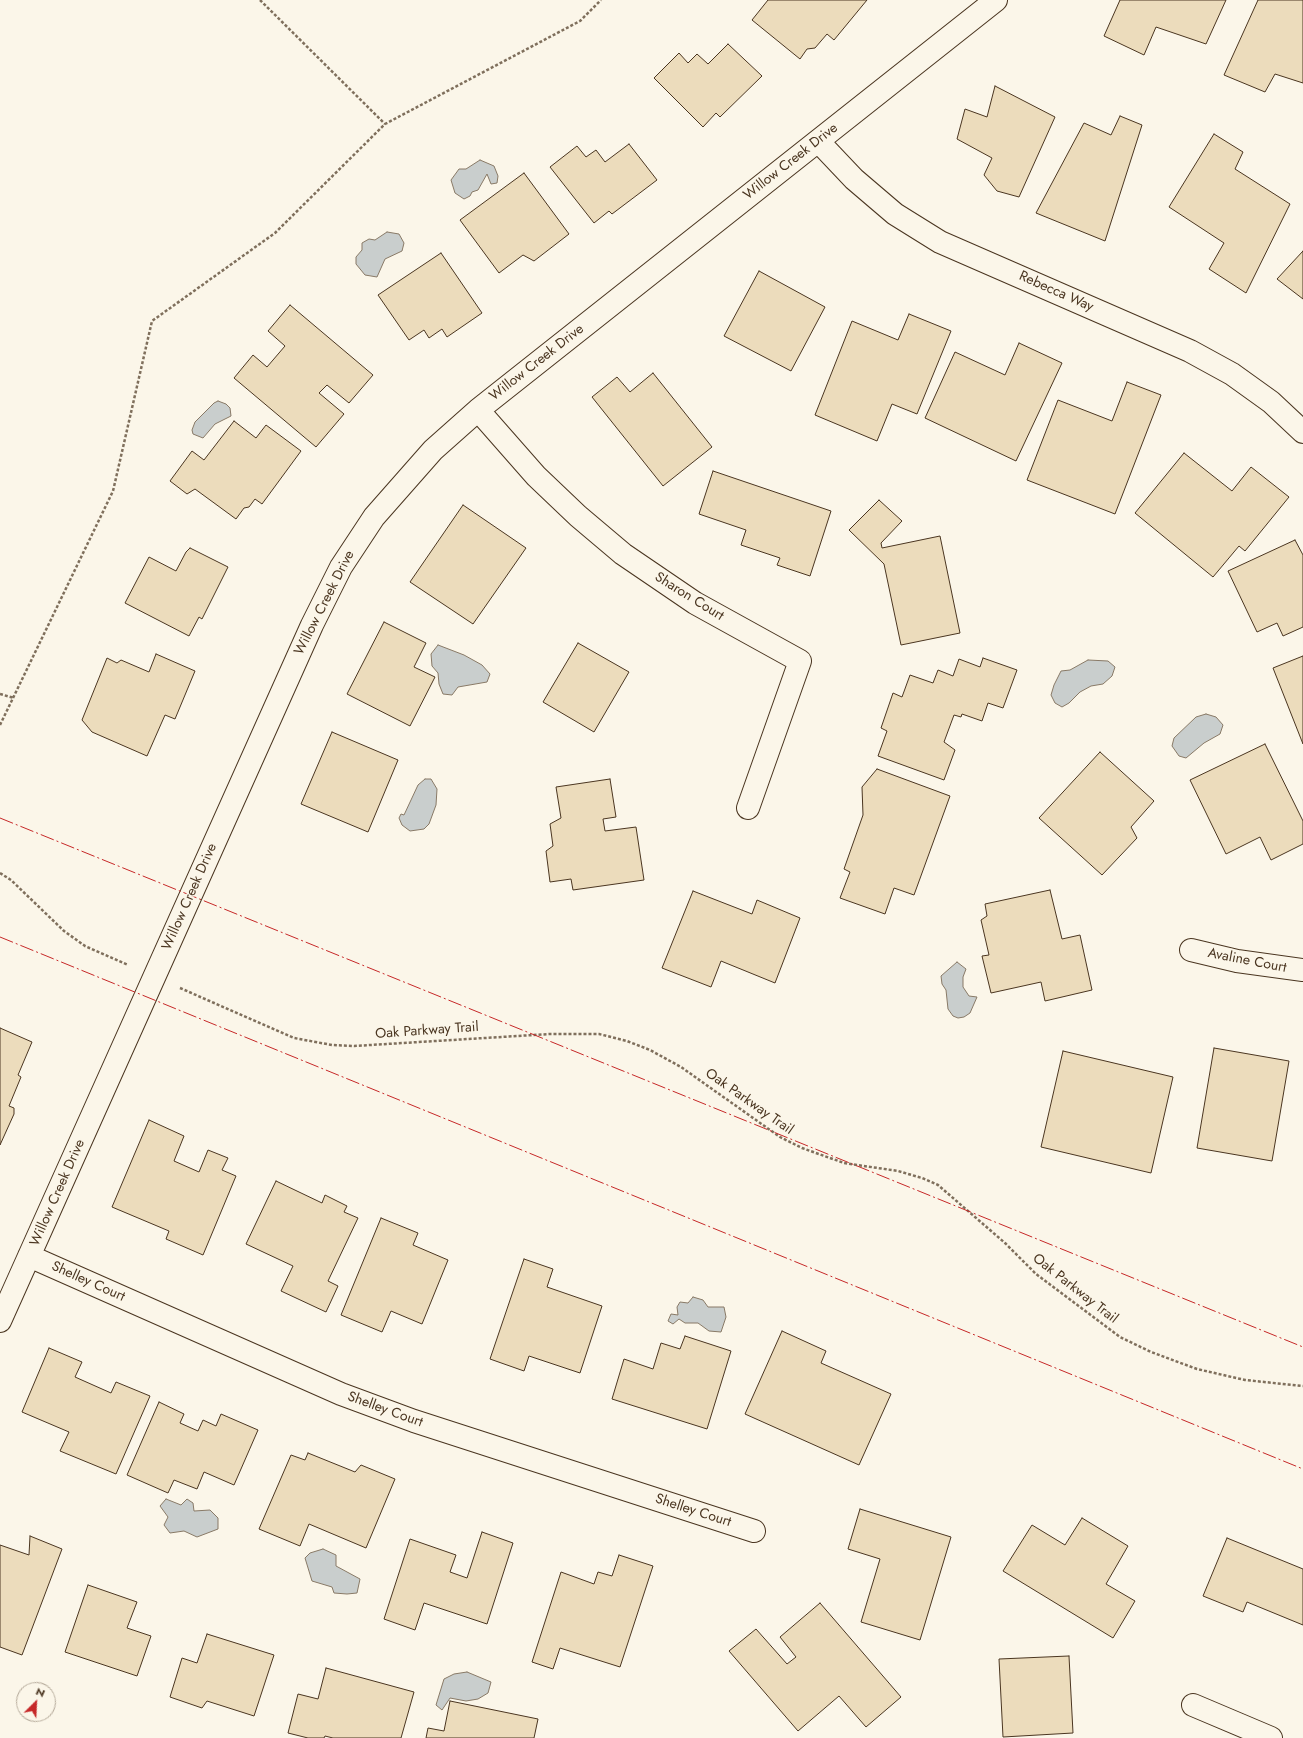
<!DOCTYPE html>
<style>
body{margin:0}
#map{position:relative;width:1303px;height:1738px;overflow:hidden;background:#fbf6e9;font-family:Jost,sans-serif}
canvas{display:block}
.north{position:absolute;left:16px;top:1682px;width:40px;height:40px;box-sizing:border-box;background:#fbf6e9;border:1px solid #b4a999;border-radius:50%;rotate:24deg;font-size:11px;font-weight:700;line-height:16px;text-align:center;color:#4a3520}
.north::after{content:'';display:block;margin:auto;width:14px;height:18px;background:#c62828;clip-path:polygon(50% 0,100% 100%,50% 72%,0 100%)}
</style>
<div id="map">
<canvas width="1303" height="1738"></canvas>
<div class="north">N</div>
</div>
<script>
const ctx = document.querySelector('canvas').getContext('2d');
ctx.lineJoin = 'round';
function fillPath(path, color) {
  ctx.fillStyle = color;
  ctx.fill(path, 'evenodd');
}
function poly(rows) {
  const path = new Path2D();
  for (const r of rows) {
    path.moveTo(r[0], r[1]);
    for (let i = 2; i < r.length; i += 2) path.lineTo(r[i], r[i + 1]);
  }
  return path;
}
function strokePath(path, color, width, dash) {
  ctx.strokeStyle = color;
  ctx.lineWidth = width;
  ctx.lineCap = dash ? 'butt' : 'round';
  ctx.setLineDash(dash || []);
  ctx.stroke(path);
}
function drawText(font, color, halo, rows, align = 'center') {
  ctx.font = font + ' Jost,sans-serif';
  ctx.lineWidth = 3;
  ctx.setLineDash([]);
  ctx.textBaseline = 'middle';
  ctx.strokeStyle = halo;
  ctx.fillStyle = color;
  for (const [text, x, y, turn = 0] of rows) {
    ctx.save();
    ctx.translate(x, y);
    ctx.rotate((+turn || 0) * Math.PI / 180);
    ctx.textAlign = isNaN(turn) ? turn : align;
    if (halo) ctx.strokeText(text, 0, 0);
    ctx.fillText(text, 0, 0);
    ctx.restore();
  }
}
const water = poly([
 [480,160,494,166,498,176,497,183,491,184,487,174,478,190,472,192,470,196,464,199,455,193,451,180,459,169,466,169,480,160],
 [387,232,399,234,404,243,402,251,385,259,377,277,365,275,356,264,356,257,362,250,362,243,369,239,375,240,387,232],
 [218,401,226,404,230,408,231,416,215,424,203,438,193,434,192,430,195,422,214,403,218,401],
 [438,645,464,655,482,665,490,674,487,682,458,687,452,695,443,694,439,684,438,673,432,666,431,654,438,645],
 [1088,660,1108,661,1115,667,1112,676,1103,684,1091,686,1080,692,1069,703,1062,707,1055,703,1051,695,1054,685,1061,671,1070,670,1088,660],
 [1206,714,1216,717,1223,725,1220,734,1204,743,1186,758,1179,756,1172,746,1174,738,1196,717,1206,714],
 [425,779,431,779,437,789,436,805,429,824,424,829,410,831,402,825,399,818,401,814,404,815,418,785,425,779],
 [957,962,966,969,963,977,963,987,969,996,977,997,970,1013,964,1017,958,1018,953,1016,948,1009,946,990,942,984,941,976,957,962],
 [693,1297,703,1300,708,1307,724,1307,726,1317,721,1332,709,1331,698,1323,685,1323,679,1319,673,1324,668,1321,671,1314,678,1315,677,1307,680,1302,688,1303,693,1297],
 [166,1499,181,1505,187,1499,193,1503,194,1511,210,1510,218,1518,218,1529,197,1537,184,1531,170,1533,164,1525,168,1517,160,1506,166,1499],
 [323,1549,336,1555,336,1566,360,1579,357,1593,347,1594,334,1593,332,1587,312,1581,305,1558,310,1553,323,1549],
 [467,1672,491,1682,488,1693,478,1699,466,1701,450,1698,442,1710,436,1705,444,1679,454,1674,467,1672]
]);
fillPath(water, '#c9cecd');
strokePath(water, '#887966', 1);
const building = poly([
 [768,0,867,0,834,40,827,34,815,48,807,49,800,59,752,20,768,0],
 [1120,0,1226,0,1206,44,1156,27,1144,55,1104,36,1120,0],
 [1258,0,1303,0,1303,83,1275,74,1265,92,1224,75,1258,0],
 [728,44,762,76,720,117,716,113,703,127,654,78,679,53,688,63,697,54,708,64,728,44],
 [995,86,1055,117,1019,197,997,191,984,175,992,158,957,139,965,109,987,117,995,86],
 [1120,116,1142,125,1105,241,1036,213,1084,123,1111,135,1120,116],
 [1214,134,1243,152,1235,169,1290,204,1246,293,1209,269,1224,243,1169,207,1214,134],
 [629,144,657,180,612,214,609,211,594,223,550,167,577,146,586,157,596,150,605,162,629,144],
 [524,173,569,234,534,261,523,255,499,273,460,220,524,173],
 [1303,251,1303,299,1277,279,1303,251],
 [441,253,482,313,447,337,442,329,429,338,424,330,409,340,378,295,441,253],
 [759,271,825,307,791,371,724,336,759,271],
 [290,305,373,375,349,403,327,385,319,393,344,414,316,447,234,378,253,355,267,367,285,346,268,331,290,305],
 [909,314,951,331,917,414,892,404,877,441,815,415,852,321,898,340,909,314],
 [1019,343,1062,363,1016,461,925,418,955,352,1005,375,1019,343],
 [653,373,712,447,663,486,592,397,617,377,630,392,653,373],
 [1127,382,1161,395,1115,514,1027,480,1058,400,1112,421,1127,382],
 [234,421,256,438,266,425,301,451,262,504,255,499,249,507,244,508,236,519,195,489,187,494,170,481,192,451,204,460,234,421],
 [1184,453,1232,491,1251,467,1289,497,1245,551,1239,546,1213,577,1135,513,1184,453],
 [713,471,831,511,810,576,777,565,780,558,741,545,746,530,699,514,713,471],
 [879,500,902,521,881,543,882,548,940,536,960,633,901,645,884,564,849,530,879,500],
 [463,505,526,548,473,624,410,582,463,505],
 [1295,540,1303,555,1303,627,1283,636,1277,623,1257,632,1228,571,1295,540],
 [190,548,228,567,202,619,199,617,189,636,125,603,149,557,176,571,186,552,190,548],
 [384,622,426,643,414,667,435,677,410,726,347,694,384,622],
 [578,643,629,672,594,732,543,702,578,643],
 [156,654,195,671,175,719,165,715,147,756,92,732,82,720,107,658,117,663,121,660,149,672,156,654],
 [1303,656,1303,744,1273,668,1303,656],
 [983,658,1017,670,1003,708,988,703,982,721,962,714,961,717,954,715,944,742,955,750,944,780,878,756,887,731,881,728,893,693,902,697,910,675,933,683,938,670,953,676,959,659,980,667,983,658],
 [332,732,398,760,368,832,301,804,332,732],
 [1265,744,1303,821,1303,844,1271,860,1260,837,1226,854,1190,780,1265,744],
 [1100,752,1154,801,1131,827,1137,838,1102,875,1039,818,1100,752],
 [877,769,950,796,914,895,894,888,885,914,840,898,850,872,844,869,863,815,862,787,877,769],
 [610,779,616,817,603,819,605,831,636,827,644,880,573,890,571,879,550,882,546,851,553,846,550,824,561,818,556,787,610,779],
 [1050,890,1062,939,1080,935,1092,990,1045,1001,1041,982,991,993,982,956,989,955,981,920,987,916,985,904,1050,890],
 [693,891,752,914,757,900,800,918,775,983,721,961,711,987,662,968,693,891],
 [0,1028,32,1042,18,1075,21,1077,9,1106,14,1108,14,1114,0,1145,0,1028],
 [1214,1048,1289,1061,1272,1161,1197,1148,1214,1048],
 [1063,1051,1173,1077,1151,1173,1041,1147,1063,1051],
 [149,1120,184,1136,174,1161,199,1172,208,1150,228,1158,222,1170,236,1176,203,1255,166,1239,169,1231,112,1207,149,1120],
 [276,1181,322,1203,325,1195,347,1206,344,1212,358,1218,328,1281,338,1286,326,1312,281,1291,293,1266,246,1244,276,1181],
 [381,1218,418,1233,413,1245,448,1260,422,1324,391,1311,382,1332,341,1315,381,1218],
 [524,1259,553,1269,547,1287,602,1306,580,1373,529,1356,524,1371,490,1359,524,1259],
 [782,1331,826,1351,821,1363,891,1394,859,1465,745,1414,782,1331],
 [685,1336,731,1351,707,1429,612,1399,624,1359,653,1369,661,1343,680,1349,685,1336],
 [49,1348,82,1362,75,1377,111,1393,116,1382,150,1396,116,1474,60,1451,69,1432,22,1412,49,1348],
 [159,1402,184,1414,180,1423,198,1431,203,1420,216,1426,221,1414,258,1430,234,1485,204,1472,197,1489,174,1480,168,1493,127,1475,159,1402],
 [308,1453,355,1472,361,1465,395,1479,366,1548,309,1524,300,1546,259,1529,291,1455,305,1460,308,1453],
 [860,1509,951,1537,920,1640,861,1622,880,1559,848,1549,860,1509],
 [1082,1518,1128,1546,1106,1584,1135,1601,1113,1638,1003,1571,1032,1525,1065,1545,1082,1518],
 [482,1532,513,1543,487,1624,424,1603,415,1630,384,1619,410,1539,456,1555,450,1572,467,1578,482,1532],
 [30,1536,62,1549,22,1655,0,1647,0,1545,29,1555,30,1536],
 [1227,1538,1303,1569,1303,1625,1247,1602,1243,1612,1203,1596,1227,1538],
 [619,1555,653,1566,620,1667,560,1648,553,1669,532,1662,561,1572,594,1584,598,1572,612,1576,619,1555],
 [88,1585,137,1602,127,1628,151,1636,137,1676,65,1652,88,1585],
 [820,1603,901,1697,866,1727,839,1696,798,1731,729,1651,756,1629,787,1664,796,1657,780,1637,820,1603],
 [207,1634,274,1655,254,1716,207,1701,202,1708,170,1697,182,1658,197,1663,207,1634],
 [1069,1656,1073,1733,1003,1737,999,1659,1069,1656],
 [326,1668,414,1692,401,1738,333,1738,325,1736,324,1738,308,1738,288,1733,298,1694,318,1699,326,1668],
 [450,1701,538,1719,534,1738,426,1738,428,1728,444,1731,450,1701]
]);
fillPath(building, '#ecdcbc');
strokePath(building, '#4a3520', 1);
const street = poly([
 [818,141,854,179,895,214,940,242,1190,351,1232,374,1271,402,1303,432],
 [478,410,536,476,578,516,623,554,695,603,800,661,748,808],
 [1191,950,1237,961,1303,970],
 [29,1256,341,1394,414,1421,754,1531],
 [0,1321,312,625,341,567,374,517,433,450,478,410,996,0],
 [1193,1705,1271,1738]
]);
strokePath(street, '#4a3520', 24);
strokePath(poly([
 [260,0,385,124],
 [0,694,14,698],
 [0,725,113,491,152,321,275,233,385,124,580,21,601,0],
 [0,873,11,880,64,931,85,946,128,965],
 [180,988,294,1038,332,1045,354,1046,550,1034,599,1034,627,1041,650,1050,681,1067,780,1137,802,1148,844,1163,898,1171,922,1178,938,1185,1005,1243,1036,1274,1120,1337,1151,1352,1197,1369,1245,1380,1303,1386]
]), '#7f6f5c', 2.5, [3, 2]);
strokePath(street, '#fbf6e9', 22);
strokePath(poly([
 [0,818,1303,1347],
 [0,937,1303,1469]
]), '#c62828', 1, [14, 3, 2, 3]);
drawText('14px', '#4a3520', '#fbf6e9', [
 ["Willow Creek Drive",791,162,-38],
 ["Rebecca Way",1056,292,24],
 ["Willow Creek Drive",537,363,-38],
 ["Sharon Court",689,597,32],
 ["Willow Creek Drive",325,603,-63],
 ["Willow Creek Drive",190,897,-66],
 ["Avaline Court",1247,961,11],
 ["Oak Parkway Trail",427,1031,-4],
 ["Oak Parkway Trail",749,1102,35],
 ["Willow Creek Drive",58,1193,-66],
 ["Shelley Court",88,1282,24],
 ["Oak Parkway Trail",1075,1289,38],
 ["Shelley Court",385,1410,20],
 ["Shelley Court",693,1511,18]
]);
</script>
